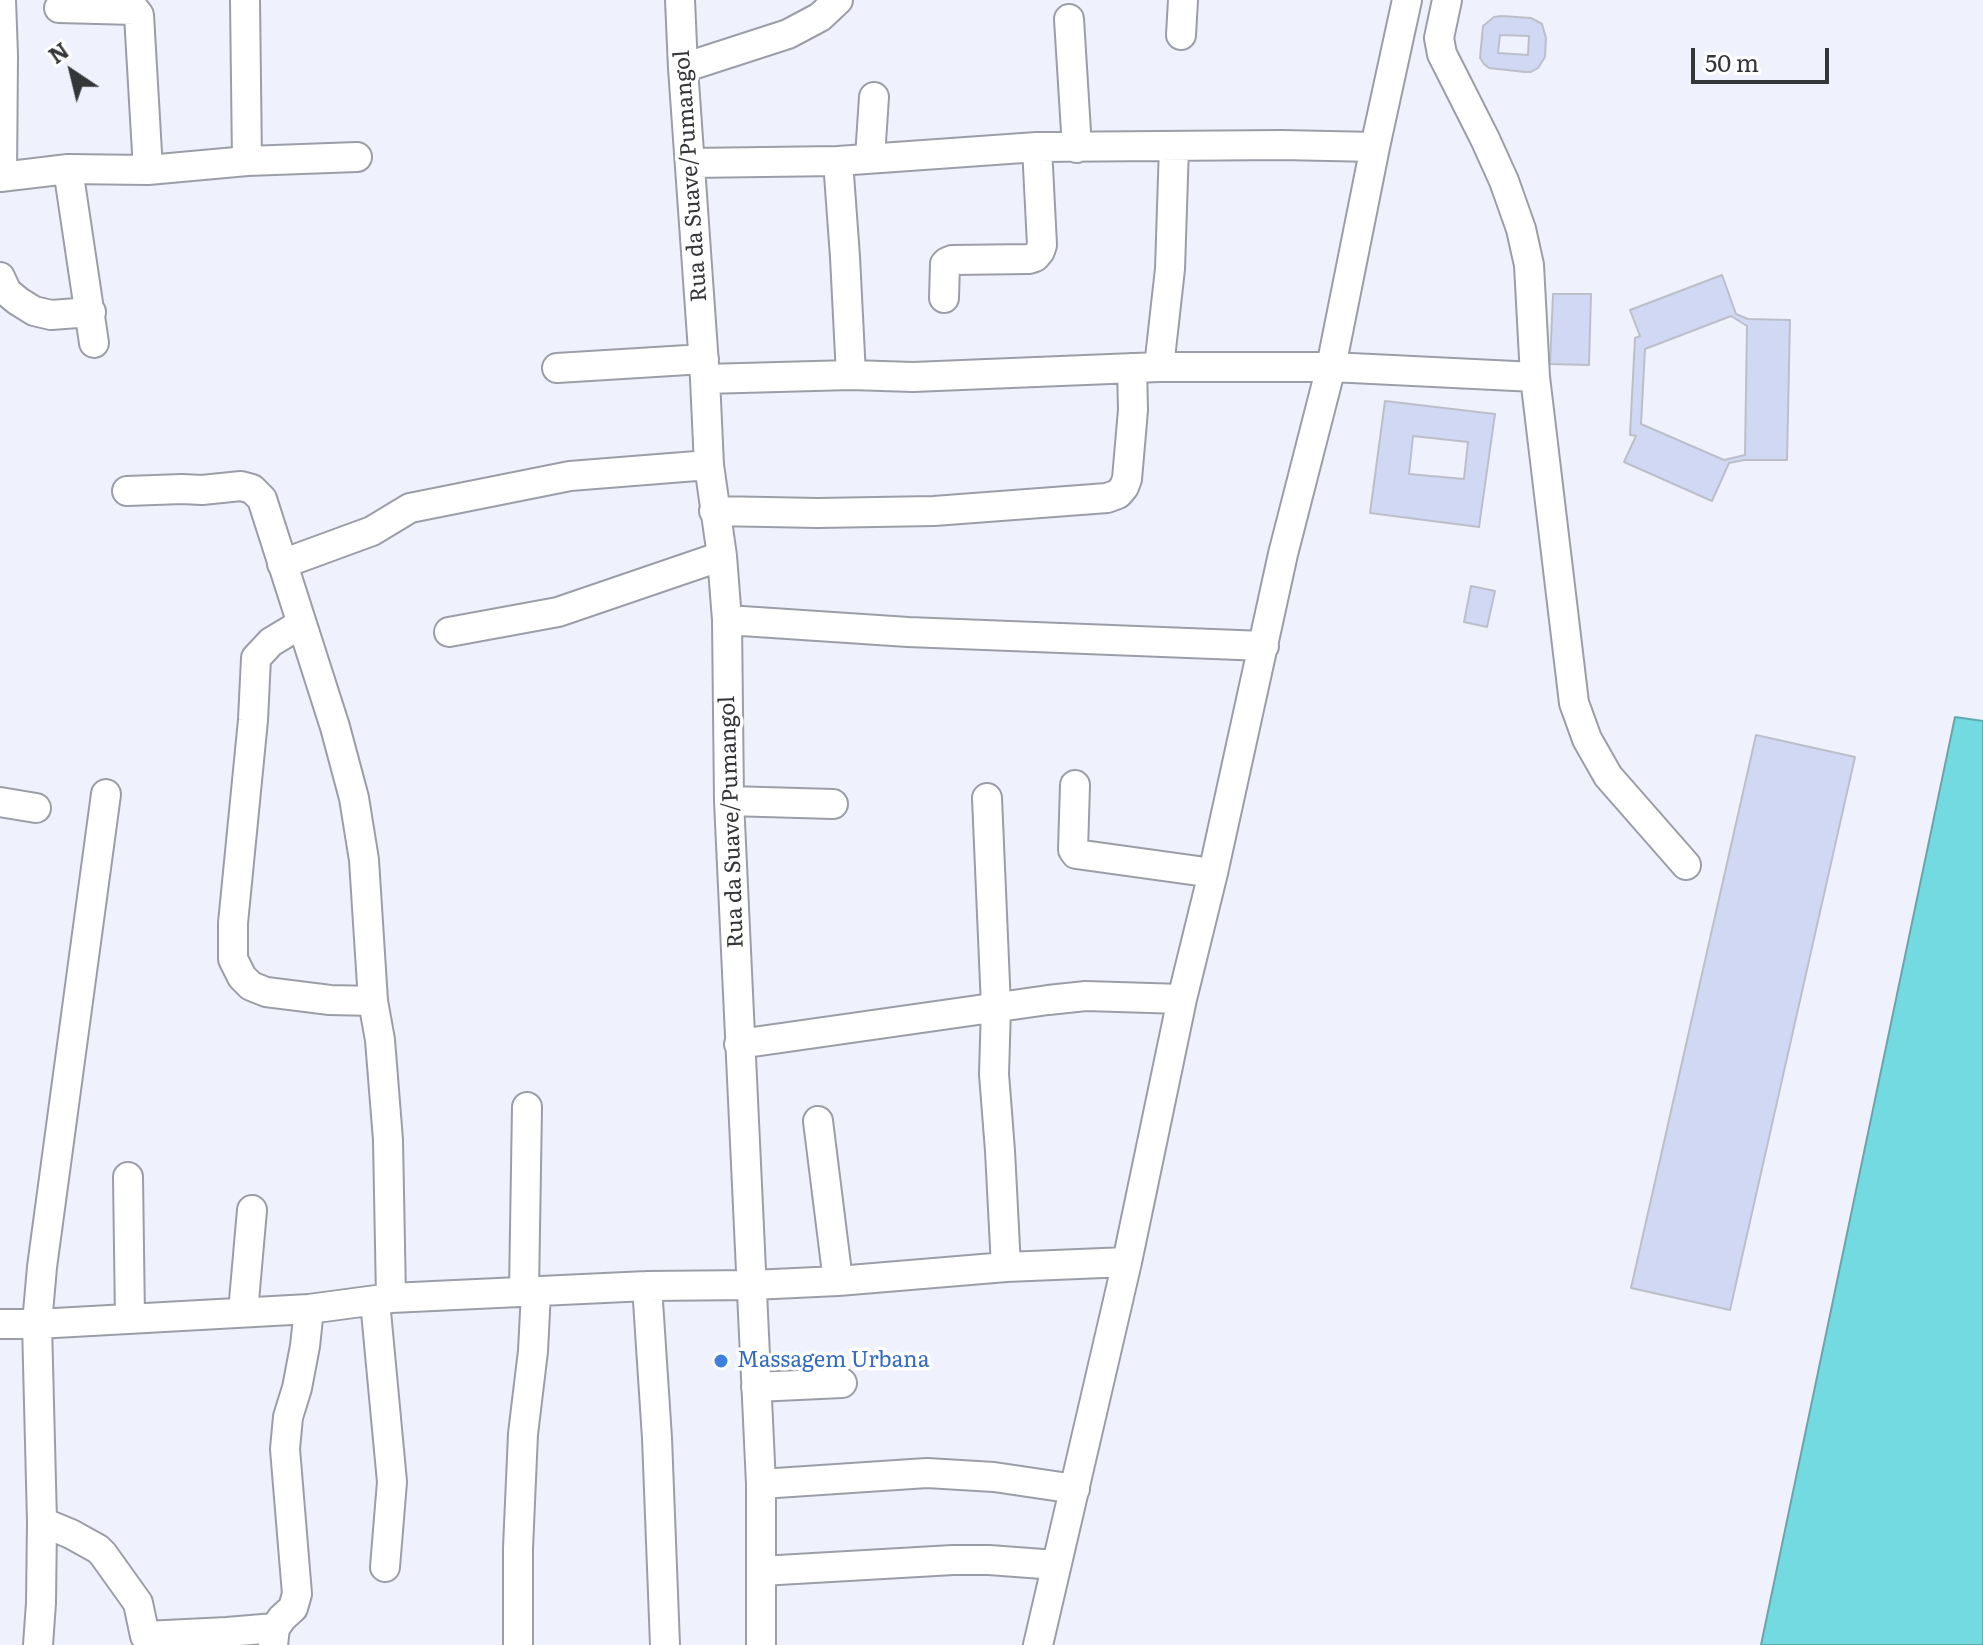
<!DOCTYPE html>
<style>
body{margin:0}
#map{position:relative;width:1983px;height:1645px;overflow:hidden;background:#eff1fc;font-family:Literata,serif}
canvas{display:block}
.north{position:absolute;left:32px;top:32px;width:80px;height:80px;-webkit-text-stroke:6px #fff;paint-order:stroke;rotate:325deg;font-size:22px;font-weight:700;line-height:32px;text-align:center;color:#35363a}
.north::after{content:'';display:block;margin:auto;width:28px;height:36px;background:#35363a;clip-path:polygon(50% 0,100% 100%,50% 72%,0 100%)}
.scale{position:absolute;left:1691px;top:48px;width:138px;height:36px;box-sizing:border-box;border:4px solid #35363a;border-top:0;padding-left:10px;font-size:24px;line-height:28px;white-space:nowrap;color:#35363a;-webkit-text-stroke:6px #fff;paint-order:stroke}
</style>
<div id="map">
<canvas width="1983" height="1645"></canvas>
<div class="north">N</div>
<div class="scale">50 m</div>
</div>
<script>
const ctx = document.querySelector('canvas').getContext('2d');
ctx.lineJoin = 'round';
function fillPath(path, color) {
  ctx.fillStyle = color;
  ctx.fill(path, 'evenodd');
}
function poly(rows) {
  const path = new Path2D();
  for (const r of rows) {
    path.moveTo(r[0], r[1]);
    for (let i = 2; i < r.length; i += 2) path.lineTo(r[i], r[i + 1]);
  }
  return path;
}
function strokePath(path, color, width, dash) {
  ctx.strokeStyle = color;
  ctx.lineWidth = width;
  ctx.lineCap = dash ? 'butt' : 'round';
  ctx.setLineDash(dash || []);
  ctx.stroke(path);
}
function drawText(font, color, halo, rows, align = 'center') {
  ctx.font = font + ' Literata,serif';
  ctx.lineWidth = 7;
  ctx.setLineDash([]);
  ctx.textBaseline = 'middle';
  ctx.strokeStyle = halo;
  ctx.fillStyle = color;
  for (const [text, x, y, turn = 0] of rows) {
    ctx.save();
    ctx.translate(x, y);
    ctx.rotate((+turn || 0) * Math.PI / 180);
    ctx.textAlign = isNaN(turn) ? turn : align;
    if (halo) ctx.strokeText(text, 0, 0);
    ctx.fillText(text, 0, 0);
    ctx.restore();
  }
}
const water = poly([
 [1955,717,1983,721,1983,1645,1761,1645,1955,717]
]);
fillPath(water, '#74dae1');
strokePath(water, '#61a9af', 2);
const building = poly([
 [1502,16,1531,18,1542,24,1546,38,1545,57,1538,68,1531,72,1525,72,1489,68,1484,64,1480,58,1483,26,1494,17,1502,16],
 [1500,35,1529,36,1528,55,1498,53,1500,35],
 [1722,275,1736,314,1748,319,1790,320,1787,460,1744,460,1729,463,1712,501,1624,462,1636,436,1630,435,1635,338,1640,336,1630,310,1722,275],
 [1731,316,1747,326,1745,455,1724,460,1641,424,1645,349,1731,316],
 [1553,294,1591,294,1589,365,1550,364,1553,294],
 [1385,401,1495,414,1479,527,1370,513,1385,401],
 [1413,436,1468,442,1464,479,1409,474,1413,436],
 [1471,586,1495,591,1487,627,1464,622,1471,586],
 [1756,735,1855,757,1730,1310,1631,1288,1756,735]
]);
fillPath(building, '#d1d8f4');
strokePath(building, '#bcbfc9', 2);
const minor = poly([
 [1,0,3,55,2,177],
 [245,0,247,161],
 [680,0,683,68,705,379,709,465,722,556,727,620,729,801,761,1484,761,1645],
 [1447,0,1439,38,1442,54,1485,139,1504,181,1521,229,1529,265,1535,377,1574,703,1587,739,1608,776,1686,865],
 [59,8,135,10,139,15,148,170],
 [1069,19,1077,148],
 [1181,35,1183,0],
 [683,68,788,34,820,17,838,0],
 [870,157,874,97],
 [838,161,845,257,851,375],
 [690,163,838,161,1037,147,1282,145,1375,147],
 [68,169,94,343],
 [0,177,68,169,148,170,247,161,357,157],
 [0,277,7,292,18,301,34,311,51,315,91,312],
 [944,298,945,264,947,262,952,260,1029,259,1035,257,1040,251,1042,245,1037,147],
 [1159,367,1170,269,1174,146],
 [557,368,704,359],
 [705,379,851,375,913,377,1159,367,1331,367,1535,377],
 [127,491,182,489,202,490,241,486,252,489,262,499,335,727,354,798,364,860,373,1001,380,1040,388,1140,391,1298],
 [714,511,818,513,934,511,1107,498,1118,494,1124,487,1127,479,1133,410,1132,368],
 [282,564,372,531,410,508,570,476,709,465],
 [727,620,908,632,1264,646],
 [301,624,271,642,256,658,253,720,233,923,233,959,242,977,251,986,266,992,330,1000,373,1001],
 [449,632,558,612,722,556],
 [1075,785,1073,850,1076,854,1213,873],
 [987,798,996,1007,994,1074,1000,1151,1006,1267],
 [729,801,833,804],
 [0,802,36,808],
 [739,1044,1048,1000,1086,996,1182,999],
 [818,1121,838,1281],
 [128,1177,130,1319],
 [647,1286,657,1438,665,1645],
 [524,1291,527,1107],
 [375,1301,392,1482,385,1567],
 [243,1312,252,1210],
 [0,1324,37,1324,309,1309,391,1298,647,1286,752,1285,838,1281,1006,1267,1127,1262],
 [756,1387,842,1383],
 [761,1484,927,1473,994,1477,1075,1489],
 [42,1522,71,1534,98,1549,103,1554,138,1603,145,1636,227,1632,275,1628],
 [761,1571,953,1560,989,1560,1056,1565],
 [38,1645,41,1603,42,1522,37,1324,42,1267,106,794],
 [273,1645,275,1628,282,1618,293,1608,297,1594,285,1449,288,1417,297,1388,305,1346,309,1309],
 [518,1645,518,1548,523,1434,533,1351,536,1292],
 [1038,1645,1127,1262,1182,999,1213,873,1283,554,1331,367,1375,147,1407,0]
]);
strokePath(minor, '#9b9ea7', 32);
strokePath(minor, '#fff', 28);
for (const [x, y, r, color] of [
 [721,1361,8,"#3f7fe0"]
]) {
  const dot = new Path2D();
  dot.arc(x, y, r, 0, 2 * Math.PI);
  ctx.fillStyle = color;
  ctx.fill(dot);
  strokePath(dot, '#fff', 3);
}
drawText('22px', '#35363a', '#fff', [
 ["Rua da Suave/Pumangol",691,176,-94],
 ["Rua da Suave/Pumangol",732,822,-92]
]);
drawText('22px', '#366cbe', '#fff', [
 ["Massagem Urbana",737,1361]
], 'left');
</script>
